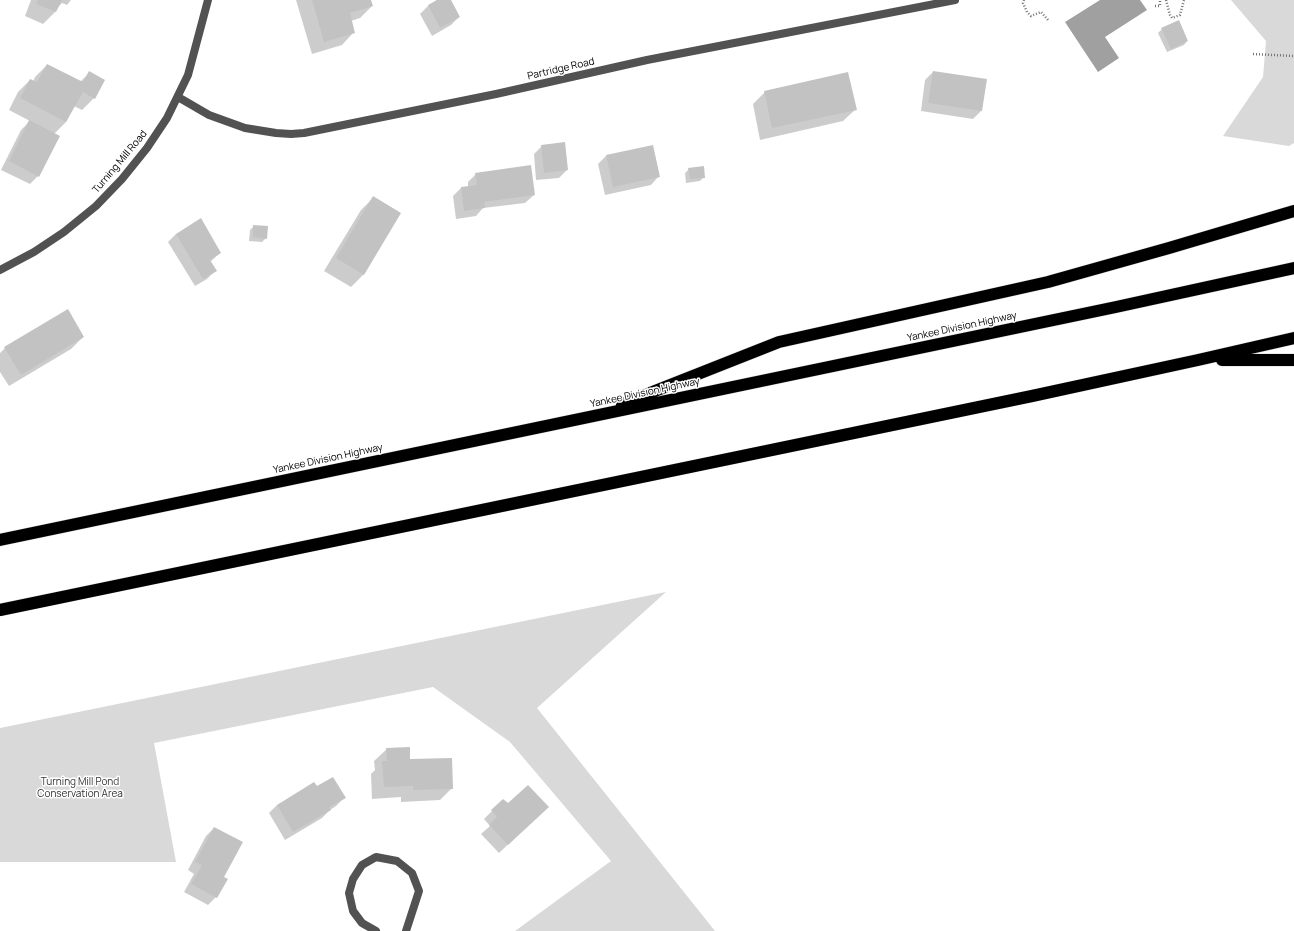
<!DOCTYPE html>
<style>
body{margin:0}
canvas{display:block;background:#fff}
</style>
<canvas width="1294" height="931"></canvas>
<script>
const ctx = document.querySelector('canvas').getContext('2d');
ctx.lineJoin = 'round';
function fillPath(path, color) {
  ctx.fillStyle = color;
  ctx.fill(path, 'evenodd');
}
function poly(rows) {
  const path = new Path2D();
  for (const r of rows) {
    path.moveTo(r[0], r[1]);
    for (let i = 2; i < r.length; i += 2) path.lineTo(r[i], r[i + 1]);
  }
  return path;
}
function strokePath(path, color, width, dash) {
  ctx.strokeStyle = color;
  ctx.lineWidth = width;
  ctx.lineCap = dash ? 'butt' : 'round';
  ctx.setLineDash(dash || []);
  ctx.stroke(path);
}
function drawText(font, color, halo, rows, align = 'center') {
  ctx.font = font + ' Manrope,sans-serif';
  ctx.lineWidth = 3;
  ctx.setLineDash([]);
  ctx.textBaseline = 'middle';
  ctx.strokeStyle = halo;
  ctx.fillStyle = color;
  for (const [text, x, y, turn = 0] of rows) {
    ctx.save();
    ctx.translate(x, y);
    ctx.rotate((+turn || 0) * Math.PI / 180);
    ctx.textAlign = isNaN(turn) ? turn : align;
    if (halo) ctx.strokeText(text, 0, 0);
    ctx.fillText(text, 0, 0);
    ctx.restore();
  }
}
fillPath(poly([
 [1231,0,1294,0,1294,143,1289,146,1223,136,1263,77,1266,41],
 [666,592,537,708,715,931,515,931,611,861,510,742,433,687,154,743,176,862,0,862,0,728]
]), '#d9d9d9');
fillPath(poly([
 [1100,0,1140,0,1147,10,1105,37,1119,58,1098,72,1065,22]
]), '#a0a0a0');
fillPath(poly([
 [31,0,71,0,67,5,62,3,57,8,55,12,43,24,25,16],
 [296,0,370,0,372,6,360,18,351,21,354,32,342,45,312,54],
 [436,0,451,0,450,1,459,17,451,25,432,36,420,14,428,6,436,2],
 [1162,29,1187,41,1184,45,1167,52,1158,33],
 [47,65,80,82,89,73,94,98,82,110,74,106,66,122,54,134,38,176,30,184,1,170,21,130,30,121,9,110,18,92,30,80,33,82,35,77],
 [933,72,981,111,973,119,921,111,925,80],
 [765,92,856,109,843,121,760,140,753,104],
 [542,146,567,170,559,178,536,180,534,154],
 [606,156,659,176,651,185,605,195,598,164],
 [689,169,704,177,700,181,686,183,685,173],
 [476,174,534,195,525,203,483,208,476,216,456,219,453,196,461,188,468,187,468,182],
 [373,198,400,214,363,275,351,287,324,271,361,210],
 [254,226,266,238,262,242,249,241,250,230],
 [176,234,220,253,210,262,215,271,207,279,195,286,168,242],
 [83,337,71,349,9,386,0,372,0,353,5,348],
 [387,749,409,760,452,788,440,800,401,802,401,797,372,799,371,774,375,770,374,761],
 [316,787,344,798,336,806,330,810,322,818,285,840,269,813,277,805],
 [503,800,508,805,539,815,499,853,481,834,490,826,484,819],
 [214,828,223,877,216,897,208,905,184,892,194,874,188,870,206,836]
]), '#0003');
fillPath(poly([
 [38,0,62,0,56,12,36,4],
 [312,0,371,0,373,6,350,13,355,33,324,42],
 [437,0,451,0,460,17,440,28,428,5],
 [1179,20,1188,41,1171,49,1161,28],
 [47,64,83,82,89,71,105,80,95,99,83,92,66,122,20,98,30,79,37,82],
 [933,71,987,79,982,111,928,103],
 [848,72,857,110,772,128,764,91],
 [29,120,60,136,39,177,9,161],
 [565,142,568,170,544,173,541,145],
 [653,145,660,177,613,187,606,155],
 [531,165,535,195,484,202,485,208,464,211,461,187,477,185,475,173],
 [704,166,705,178,690,179,688,168],
 [373,196,401,213,364,275,336,258],
 [201,218,221,253,210,260,217,271,203,279,176,234],
 [253,225,268,226,267,239,253,237],
 [68,309,84,337,21,375,4,347],
 [410,747,410,759,452,758,453,789,413,790,413,786,384,787,382,761,387,761,386,748],
 [333,777,346,798,329,807,331,810,293,832,277,805,314,782,317,786],
 [528,785,549,807,508,845,489,825,497,817,491,810,503,799,508,803],
 [214,827,243,842,224,877,228,879,217,898,191,884,202,865,195,862]
]), '#c2c2c2');
const motorway = poly([
 [1222,360,1294,360],
 [622,404,779,342,1048,282,1169,248,1294,211],
 [0,540,1116,307,1294,268],
 [0,610,1032,396,1198,360,1294,338]
]);
strokePath(motorway, '#dbdbdb', 13);
strokePath(poly([
 [1024,0,1023,3,1027,12,1031,16,1041,12,1048,20],
 [1166,0,1170,15,1172,18,1180,15,1184,0],
 [1155,6,1160,6,1160,0],
 [1253,54,1294,56]
]), '#747474', 2.5, [1, 2]);
strokePath(poly([
 [178,97,209,115,245,128,276,133,291,134,304,133,496,94,647,60,955,0],
 [0,270,34,252,64,232,96,206,122,179,147,148,167,118,188,75,208,0],
 [376,931,362,923,353,911,349,893,353,879,362,865,376,857,397,861,412,873,419,891,406,931]
]), '#525252', 8);
strokePath(motorway, '#000', 12);
drawText('10px', '#000', '#fff', [
 ["Partridge Road",561,69,-13],
 ["Turning Mill Road",120,162,-50],
 ["Yankee Division Highway",962,327,-12],
 ["Yankee Division Highway",645,393,-12],
 ["Yankee Division Highway",328,459,-12]
]);
drawText('10px', '#303030', '#fff', [
 ["Turning Mill Pond",80,782],
 ["Conservation Area",80,794]
]);
</script>
